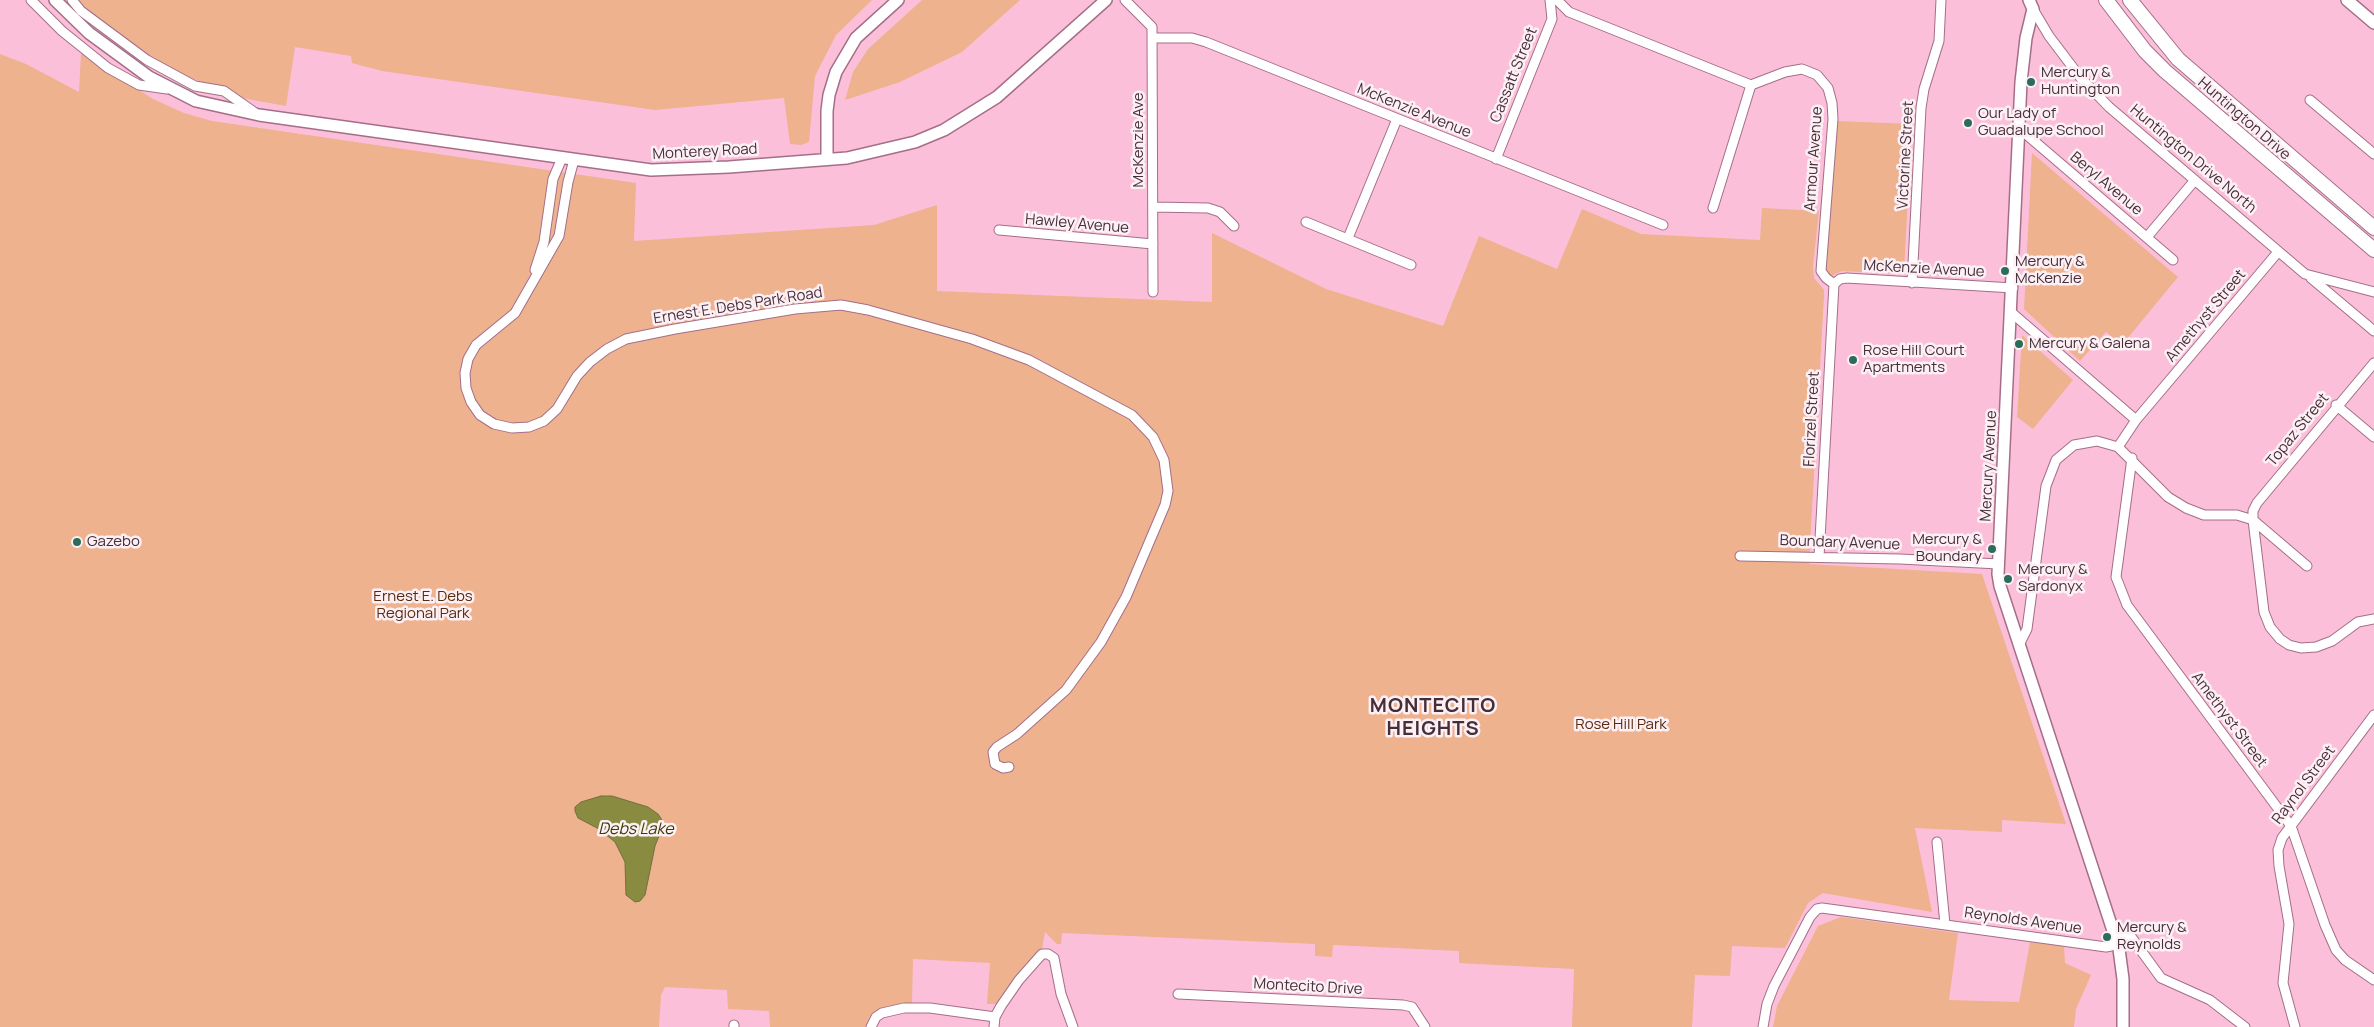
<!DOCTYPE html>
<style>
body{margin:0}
canvas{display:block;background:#fbbfd9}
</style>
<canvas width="2374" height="1027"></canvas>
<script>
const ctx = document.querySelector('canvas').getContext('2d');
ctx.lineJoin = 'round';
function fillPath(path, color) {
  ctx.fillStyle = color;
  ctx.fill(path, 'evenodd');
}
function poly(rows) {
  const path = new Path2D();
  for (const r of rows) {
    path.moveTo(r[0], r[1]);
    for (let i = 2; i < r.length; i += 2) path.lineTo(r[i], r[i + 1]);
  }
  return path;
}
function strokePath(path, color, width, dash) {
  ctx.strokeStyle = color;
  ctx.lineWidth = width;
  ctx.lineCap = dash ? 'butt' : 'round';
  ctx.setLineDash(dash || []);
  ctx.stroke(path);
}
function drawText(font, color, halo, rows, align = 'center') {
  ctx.font = font + ' Manrope,sans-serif';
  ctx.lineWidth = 5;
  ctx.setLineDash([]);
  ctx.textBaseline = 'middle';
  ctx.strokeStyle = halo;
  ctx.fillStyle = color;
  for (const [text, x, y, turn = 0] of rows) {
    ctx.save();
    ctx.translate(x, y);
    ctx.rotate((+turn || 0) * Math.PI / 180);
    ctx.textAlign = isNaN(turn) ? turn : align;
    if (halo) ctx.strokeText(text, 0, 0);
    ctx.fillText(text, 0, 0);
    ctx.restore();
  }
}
fillPath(poly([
 [76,0,872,0,836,35,815,76,809,142,801,145,790,144,784,98,655,110,382,71,352,63,351,56,295,47,286,106,242,98,227,89,206,84,170,69,111,29],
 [922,0,1020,0,962,52,900,82,845,100,853,72,868,49],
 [81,53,153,99,184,113,212,121,636,183,634,241,874,225,937,205,937,291,1212,302,1212,233,1326,289,1443,326,1479,236,1557,269,1582,209,1641,234,1760,240,1762,208,1819,211,1813,266,1814,278,1824,290,1824,296,1809,564,1982,574,2066,824,2002,820,2002,832,1915,828,1932,912,1823,893,1808,903,1785,948,1732,946,1730,976,1695,975,1692,1027,1572,1027,1574,969,1459,963,1459,951,1333,945,1332,957,1315,956,1315,944,1062,933,1061,944,1057,944,1045,932,1042,949,1033,958,998,1004,987,1004,990,963,913,959,912,1003,885,1007,869,1017,866,1027,770,1027,769,1011,728,1009,727,990,665,987,661,995,659,1027,0,1027,0,54,26,64,79,92],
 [1837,121,1912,124,1904,271,1902,274,1842,271,1829,277,1824,270],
 [2032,153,2178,277,2122,345,2106,332,2080,361,2024,309],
 [2022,335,2073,380,2033,429,2017,417],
 [1841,917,1958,933,1949,1000,2019,1002,2030,942,2064,946,2065,963,2091,975,2076,1009,2074,1027,1773,1027,1777,1006,1818,926]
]), '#eeb28f');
const water = poly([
 [601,796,612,796,648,807,658,814,662,820,663,826,655,846,645,895,640,901,635,902,626,895,625,862,615,842,599,829,578,818,575,811,575,807,581,802,601,796]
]);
fillPath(water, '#888b40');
strokePath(water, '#746f3e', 1);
const minor = poly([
 [31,0,62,31,108,68,139,85,167,89],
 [72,0,81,11,147,60,195,86,224,91,254,112],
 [1125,0,1152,27,1153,292],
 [1557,0,1569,12,1751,85,1785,72,1802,69,1817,75,1828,88,1832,103,1833,119,1821,271,1826,278,1834,284],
 [2033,9,2049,36,2080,77,2109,107,2305,274,2374,292],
 [1152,38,1192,38,1206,42,1663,225],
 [2310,100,2374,154],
 [2020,129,2173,260],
 [1496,159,1552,19,1550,0],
 [574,160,568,182,559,236,515,313,476,345,468,359,465,373,466,388,471,402,480,415,494,424,512,428,529,427,544,421,557,409,577,376,590,362,607,349,626,339,675,329,795,309,841,305,868,310,972,339,1029,360,1132,415,1153,437,1164,460,1168,491,1165,505,1126,597,1101,642,1066,690,1017,734,997,747,993,752,995,764,1003,768,1009,767],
 [1153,207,1208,208,1220,212,1234,226],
 [1713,208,1751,85],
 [1306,222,1411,265],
 [999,230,1153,244],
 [2147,237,2195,180],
 [1348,238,1397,119],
 [535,270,544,242,553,179,562,158],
 [2311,278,2374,331],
 [1912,283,1921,108,1924,89,1939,41,1941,0],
 [1834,284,1840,279,1847,278,2013,288],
 [2012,313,2136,420],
 [2374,363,2257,503,2253,511,2253,520,2264,612,2270,627,2280,639,2289,645,2301,648,2316,647,2332,641,2358,622,2374,619],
 [2336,405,2374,437],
 [2118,447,2136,420,2278,252],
 [2132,458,2116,577,2127,605,2291,826,2325,925,2336,950,2345,960,2374,980],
 [1740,556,1900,559,1999,564],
 [1819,557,1834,284],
 [2019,645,2027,629,2046,486,2056,460,2074,445,2097,441,2118,447,2168,497,2186,508,2204,515,2237,515,2253,520,2307,566],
 [1937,842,1945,924],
 [1178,994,1403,1005,1412,1007,1425,1027],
 [734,1025,734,1027],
 [871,1027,876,1017,882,1013,904,1008,930,1008,995,1017],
 [994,1027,995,1017,1001,1006,1019,980,1042,954,1048,954,1054,958,1061,994,1073,1027],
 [1763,1027,1767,1004,1774,986,1810,917,1817,909,1822,908,2106,947,2111,946,2125,934,2129,934,2161,978,2210,1000,2245,1027],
 [2295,1027,2283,983,2289,924,2279,866,2278,850,2282,838,2374,715]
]);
const tertiary = poly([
 [55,0,89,33,149,77,196,101,259,115,651,170,729,167,847,158,915,142,944,130,997,97,1106,0],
 [2029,0,2033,9,2026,38,2021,82,1998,574,2000,586,2119,949,2123,979,2123,1027],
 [2347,0,2374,23],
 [827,159,827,111,829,95,836,72,856,38,898,0]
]);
const primary = poly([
 [2106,0,2145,51,2165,71,2374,250],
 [2130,0,2178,59,2374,228]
]);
strokePath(minor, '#a56e87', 11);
strokePath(tertiary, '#a56e87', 14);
strokePath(primary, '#a56e87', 16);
strokePath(minor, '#fff', 9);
strokePath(tertiary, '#fff', 11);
strokePath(primary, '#fff', 14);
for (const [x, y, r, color] of [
 [2031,82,5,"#2d6c5a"],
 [1968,123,5,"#2d6c5a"],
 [2005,271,5,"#2d6c5a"],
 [2019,344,5,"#2d6c5a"],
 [1853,360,5,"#2d6c5a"],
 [77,542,5,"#2d6c5a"],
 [1992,549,5,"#2d6c5a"],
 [2008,579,5,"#2d6c5a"],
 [2107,937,5,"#2d6c5a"]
]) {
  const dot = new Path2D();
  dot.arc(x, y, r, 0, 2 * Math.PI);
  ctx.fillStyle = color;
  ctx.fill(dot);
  strokePath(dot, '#fdf0f5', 2);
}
drawText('15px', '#462e39', '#fdf0f5', [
 ["Mercury &",2041,73],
 ["Huntington",2041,90],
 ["Our Lady of",1978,114],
 ["Guadalupe School",1978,131],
 ["Mercury &",2015,262],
 ["McKenzie",2015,279],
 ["Mercury & Galena",2029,344],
 ["Rose Hill Court",1863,351],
 ["Apartments",1863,368],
 ["Mercury &",1982,540,"right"],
 ["Boundary",1982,557,"right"],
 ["Gazebo",87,542],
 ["Mercury &",2018,570],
 ["Sardonyx",2018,587],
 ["Mercury &",2117,928],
 ["Reynolds",2117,945]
], 'left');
drawText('15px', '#462e39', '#fdf0f5', [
 ["Cassatt Street",1514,75,-68],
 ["McKenzie Avenue",1414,111,22],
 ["Huntington Drive",2244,119,41],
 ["McKenzie Ave",1139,140,-90],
 ["Monterey Road",705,152,-3],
 ["Victorine Street",1906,155,-87],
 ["Armour Avenue",1814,159,-86],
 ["Huntington Drive North",2193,159,40],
 ["Beryl Avenue",2106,184,40],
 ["Hawley Avenue",1077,224,5],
 ["McKenzie Avenue",1924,269,3],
 ["Ernest E. Debs Park Road",738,306,-9],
 ["Amethyst Street",2206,316,-50],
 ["Florizel Street",1812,419,-87],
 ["Topaz Street",2298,430,-51],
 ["Mercury Avenue",1989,466,-87],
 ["Boundary Avenue",1840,543,2],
 ["Amethyst Street",2229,720,53],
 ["Raynol Street",2304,785,-53],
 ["Reynolds Avenue",2023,921,8],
 ["Montecito Drive",1308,987,3]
]);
drawText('15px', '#572b0d', '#fdf0f5', [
 ["Ernest E. Debs",423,597],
 ["Regional Park",423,614],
 ["Rose Hill Park",1621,725]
]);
drawText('italic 16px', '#3a3b00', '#fdf0f5', [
 ["Debs Lake",636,830]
]);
ctx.letterSpacing = '1px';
drawText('bold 20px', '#462e39', '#fdf0f5', [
 ["MONTECITO",1433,706],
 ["HEIGHTS",1433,729]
]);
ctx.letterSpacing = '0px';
</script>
